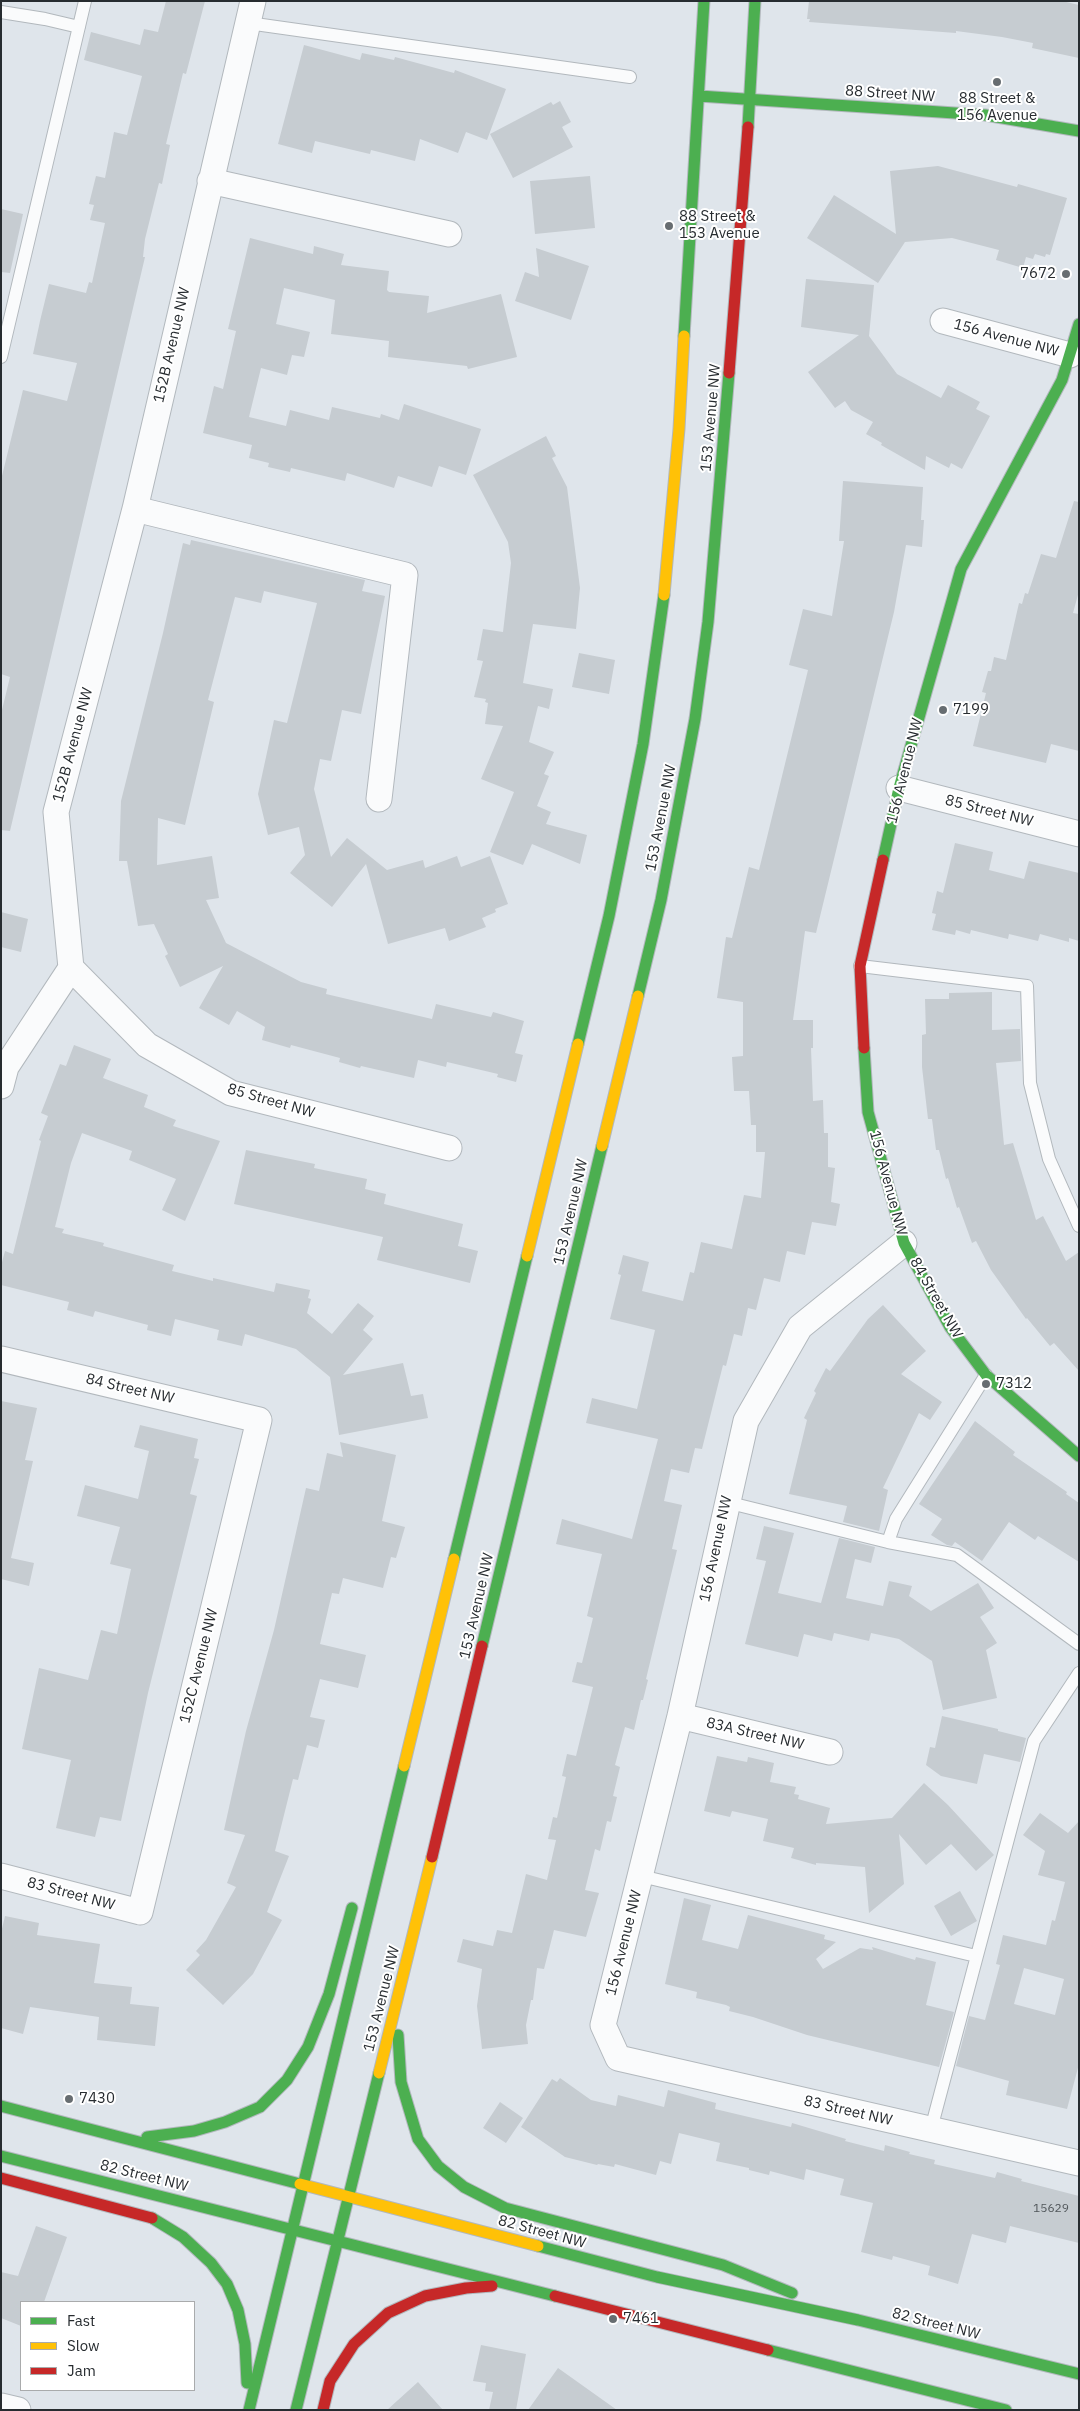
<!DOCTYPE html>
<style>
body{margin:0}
#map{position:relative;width:1080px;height:2411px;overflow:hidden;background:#dfe5eb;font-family:"IBM Plex Sans",sans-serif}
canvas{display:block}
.frame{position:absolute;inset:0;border:2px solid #272c30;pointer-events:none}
.legend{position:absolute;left:20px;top:2301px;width:175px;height:90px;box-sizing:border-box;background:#fff;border:1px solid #a9abac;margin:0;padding:6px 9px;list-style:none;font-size:15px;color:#272c30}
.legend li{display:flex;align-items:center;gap:10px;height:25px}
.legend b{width:25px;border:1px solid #a9abac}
</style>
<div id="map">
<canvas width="1080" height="2411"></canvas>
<div class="frame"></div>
<ul class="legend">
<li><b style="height:6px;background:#4caf50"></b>Fast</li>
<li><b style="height:6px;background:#ffc107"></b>Slow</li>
<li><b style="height:6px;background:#c62828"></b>Jam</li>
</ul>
</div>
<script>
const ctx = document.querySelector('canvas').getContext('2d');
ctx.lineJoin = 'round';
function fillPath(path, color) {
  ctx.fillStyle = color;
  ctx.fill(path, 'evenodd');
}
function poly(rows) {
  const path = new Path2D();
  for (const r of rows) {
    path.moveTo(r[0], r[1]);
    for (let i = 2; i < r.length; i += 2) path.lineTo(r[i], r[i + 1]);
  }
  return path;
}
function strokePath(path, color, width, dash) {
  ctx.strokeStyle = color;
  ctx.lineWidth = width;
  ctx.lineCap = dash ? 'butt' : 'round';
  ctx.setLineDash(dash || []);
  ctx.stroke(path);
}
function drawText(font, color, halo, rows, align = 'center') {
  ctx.font = font + ' "IBM Plex Sans",sans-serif';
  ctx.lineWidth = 4;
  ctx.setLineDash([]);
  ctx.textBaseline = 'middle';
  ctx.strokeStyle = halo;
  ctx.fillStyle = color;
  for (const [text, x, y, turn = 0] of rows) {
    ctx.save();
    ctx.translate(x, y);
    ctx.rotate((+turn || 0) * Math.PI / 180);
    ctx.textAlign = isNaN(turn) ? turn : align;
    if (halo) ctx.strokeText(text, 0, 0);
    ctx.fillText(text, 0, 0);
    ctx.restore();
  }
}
fillPath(poly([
 [166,1,205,1,186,74,183,73,166,144,170,145,162,184,159,183,145,239,143,257,145,257,10,831,1,830,1,714,10,677,1,674,1,480,23,390,67,401,77,363,33,354,40,321,49,284,86,293,89,282,92,283,105,223,90,220,94,205,89,204,96,176,105,178,114,132,127,135,142,76,84,60,91,32,140,45,144,29,158,32],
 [809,1,1062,1,1079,5,1079,58,1032,48,1033,43,1002,37,956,31,956,33,809,22,810,19,807,19],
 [304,45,360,60,362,53,394,60,395,57,454,73,455,70,506,89,487,140,466,132,458,153,420,139,415,161,371,150,370,154,315,141,312,153,278,144],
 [560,101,571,122,562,127,573,147,513,178,490,134,551,102,553,105],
 [938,166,1017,187,1018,184,1067,198,1050,255,1046,254,1045,257,1035,254,1033,259,1026,257,1023,268,996,260,999,250,952,238,905,242,878,283,807,238,834,195,896,234,890,171],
 [590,176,595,228,535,234,530,181],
 [1,209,23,214,10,273,1,272],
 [250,238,313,254,314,246,344,254,341,265,389,271,387,290,389,292,429,296,427,313,501,294,517,357,468,369,467,366,388,357,389,341,331,334,335,300,284,288,276,324,310,332,304,357,292,355,287,375,261,368,249,417,286,426,290,410,329,420,332,407,380,418,381,414,399,420,404,404,481,429,466,475,439,466,432,487,398,476,394,488,347,473,345,481,291,468,290,472,268,467,269,463,249,458,252,445,203,433,214,386,223,389,236,331,228,329],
 [536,248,589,266,571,320,515,301,525,272,539,277],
 [806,279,874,285,869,336,897,374,941,398,948,385,980,402,976,409,990,416,962,469,951,463,949,468,926,456,925,470,881,445,882,443,866,434,873,422,851,410,845,401,835,408,808,372,859,335,801,327],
 [546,436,556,456,552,458,567,487,580,588,576,629,533,624,523,683,553,689,549,709,538,706,529,742,554,752,544,774,549,776,537,806,551,812,546,824,587,835,580,864,532,844,523,865,490,852,514,792,481,779,503,726,485,724,488,703,485,702,486,699,474,697,483,661,477,660,483,629,503,632,511,563,508,542,473,475],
 [843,481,923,487,921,520,924,520,922,547,906,545,894,612,816,933,805,931,793,1020,813,1020,813,1048,811,1048,813,1101,823,1100,824,1133,828,1133,828,1167,835,1168,831,1202,840,1204,836,1226,812,1222,805,1255,787,1251,780,1282,764,1278,756,1310,748,1308,742,1336,734,1334,726,1366,723,1365,702,1449,695,1448,689,1473,671,1469,664,1501,682,1505,672,1549,677,1550,646,1679,648,1680,643,1700,641,1700,634,1730,625,1727,615,1765,620,1767,613,1796,617,1797,611,1822,607,1821,600,1851,595,1849,585,1890,599,1893,586,1937,554,1930,544,1969,537,1968,533,2000,531,2000,526,2025,528,2044,482,2049,477,2006,482,1969,457,1962,463,1939,493,1946,497,1930,512,1933,526,1874,547,1880,556,1840,548,1839,553,1817,557,1818,566,1777,562,1776,567,1754,576,1756,593,1687,572,1682,577,1662,582,1663,593,1618,587,1616,602,1554,556,1544,562,1519,632,1539,658,1439,586,1423,592,1398,637,1409,655,1330,610,1319,621,1275,618,1274,623,1255,649,1262,642,1291,683,1301,690,1272,694,1273,701,1242,732,1249,744,1195,761,1198,765,1152,756,1152,756,1125,751,1125,749,1091,734,1091,732,1057,743,1056,743,1002,717,998,726,937,732,938,749,867,759,870,808,670,789,665,803,609,832,616,844,541,839,541],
 [1074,501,1079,502,1079,591,1073,613,1079,614,1079,751,1051,744,1046,763,973,746,986,693,982,692,988,671,991,671,994,657,1006,660,1019,603,1022,604,1025,593,1028,594,1041,554,1056,558],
 [191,540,365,580,362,591,385,596,361,714,342,710,331,761,320,759,314,789,331,857,347,838,387,870,423,860,425,868,457,856,461,867,490,856,508,904,495,909,496,912,482,918,486,927,449,941,445,928,388,944,366,864,332,907,290,873,305,855,299,827,268,835,258,794,274,720,287,723,317,603,264,591,261,603,235,597,208,700,214,702,185,825,158,818,157,865,212,856,219,898,206,900,226,943,301,982,327,989,326,994,432,1019,436,1004,491,1017,493,1012,524,1021,515,1053,523,1055,516,1082,497,1077,498,1074,447,1062,446,1067,418,1060,414,1078,361,1066,360,1068,339,1062,340,1058,291,1045,290,1048,262,1040,265,1027,237,1011,229,1025,199,1008,223,966,180,987,165,956,168,954,154,924,138,926,127,861,119,861,121,801,163,633,183,543,190,545],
 [579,653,615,660,609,694,572,687],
 [955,843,993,852,989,870,1024,879,1029,861,1079,873,1079,941,1069,938,1069,942,1040,934,1038,941,1009,934,1008,939,971,930,970,934,956,930,955,935,932,930,936,914,932,913,937,891,943,893],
 [1,912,28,919,21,952,1,947],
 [992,992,992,1030,1020,1029,1021,1061,996,1063,1004,1145,1013,1143,1036,1220,1043,1216,1066,1261,1079,1252,1079,1371,1054,1343,1050,1346,1027,1318,1026,1319,991,1270,976,1241,972,1243,959,1207,957,1208,948,1178,946,1179,939,1150,936,1150,932,1119,928,1119,922,1067,922,1035,926,1034,925,999,949,999,949,993],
 [74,1045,111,1059,103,1078,148,1095,144,1107,176,1120,173,1126,220,1141,185,1221,162,1210,176,1179,129,1160,132,1151,82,1133,71,1163,55,1227,64,1229,62,1233,104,1243,103,1246,174,1265,172,1271,213,1281,213,1278,274,1292,276,1283,310,1290,308,1298,311,1299,307,1313,332,1334,358,1303,374,1316,363,1330,373,1339,343,1375,403,1363,411,1396,423,1394,428,1418,339,1435,330,1377,296,1349,245,1334,242,1346,217,1340,219,1330,175,1319,171,1336,147,1330,148,1325,95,1311,93,1317,67,1310,69,1302,1,1285,1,1266,5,1251,13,1254,41,1141,39,1140,48,1116,41,1113,60,1064,66,1066],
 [246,1150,315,1164,314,1168,367,1179,365,1189,386,1194,384,1204,463,1224,458,1246,478,1251,470,1283,377,1260,383,1237,234,1204],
 [883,1305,926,1351,901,1374,942,1402,930,1420,919,1413,883,1488,888,1490,879,1531,843,1522,847,1506,789,1494,807,1420,804,1418,816,1393,814,1391,826,1368,830,1371,868,1319],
 [1,1401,37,1408,25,1460,33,1461,11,1558,34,1563,29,1586,1,1579],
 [975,1421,1015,1452,1013,1455,1067,1492,1066,1494,1079,1503,1079,1562,1038,1536,1035,1540,1009,1522,982,1561,955,1542,952,1546,947,1545,931,1535,942,1519,919,1504],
 [140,1425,198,1439,194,1458,199,1459,190,1494,197,1496,148,1693,121,1821,100,1817,95,1837,56,1828,71,1760,22,1749,39,1668,88,1680,101,1630,117,1634,131,1569,110,1564,120,1527,77,1516,85,1485,138,1499,149,1451,134,1447],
 [340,1442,396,1455,382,1521,405,1527,396,1558,391,1557,383,1588,343,1578,339,1594,332,1593,320,1644,366,1655,358,1688,320,1679,310,1717,325,1720,318,1748,307,1745,298,1780,293,1779,275,1851,289,1856,267,1912,282,1920,253,1974,223,2005,186,1970,200,1955,196,1951,206,1940,236,1887,227,1883,245,1835,224,1830,246,1731,274,1630,306,1488,319,1491,327,1453,343,1457],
 [764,1526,794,1533,778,1593,821,1603,839,1538,875,1547,871,1563,855,1559,846,1598,883,1606,889,1581,912,1586,909,1596,931,1611,978,1583,994,1608,980,1617,997,1643,986,1650,997,1698,943,1710,932,1661,899,1639,871,1633,869,1641,834,1633,832,1641,804,1634,798,1657,745,1644,766,1561,756,1559],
 [942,1716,998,1729,998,1731,1026,1738,1020,1762,984,1754,977,1784,941,1776,926,1765,930,1747,935,1748],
 [717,1756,747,1762,748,1757,774,1763,770,1782,796,1787,794,1794,799,1795,798,1799,830,1808,826,1824,892,1818,924,1783,948,1805,994,1855,976,1871,951,1844,926,1865,899,1834,904,1884,869,1913,865,1867,816,1863,816,1865,791,1858,794,1848,763,1841,768,1819,732,1811,730,1817,704,1811],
 [1040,1813,1068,1833,1079,1821,1079,2064,1067,2109,1006,2095,1009,2081,956,2066,969,2016,985,2020,1000,1965,996,1964,1003,1935,1046,1945,1052,1920,1055,1921,1065,1882,1038,1875,1045,1851,1023,1835],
 [1024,1968,1064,1979,1055,2015,1014,2004],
 [960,1891,977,1921,951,1936,934,1906],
 [684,1898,711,1905,702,1940,738,1949,748,1915,825,1935,824,1939,836,1942,816,1959,823,1969,860,1948,873,1950,872,1947,915,1960,916,1957,936,1962,926,2005,954,2012,939,2067,807,2035,753,2017,729,2011,730,2007,726,2005,696,1998,697,1992,665,1984],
 [5,1916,39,1923,37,1935,100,1944,94,1983,132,1987,130,2004,159,2007,155,2046,97,2040,99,2017,30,2007,23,2034,1,2028,1,1933],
 [560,2078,591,2100,616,2106,618,2095,664,2107,668,2090,716,2103,715,2109,791,2127,792,2123,846,2139,845,2141,884,2151,885,2145,910,2152,909,2154,935,2160,934,2164,995,2178,997,2172,1022,2179,1021,2181,1079,2196,1079,2243,1010,2226,1006,2243,972,2234,958,2284,928,2275,930,2266,893,2256,892,2260,861,2252,873,2203,840,2195,844,2179,806,2169,804,2180,770,2171,769,2175,749,2170,749,2168,716,2161,720,2143,679,2133,671,2164,660,2161,656,2175,615,2164,614,2167,598,2164,597,2165,565,2157,521,2127,552,2079,557,2082],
 [500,2102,523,2118,506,2143,483,2128],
 [36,2226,67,2237,44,2302,21,2302,21,2326,1,2318,1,2272,18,2276],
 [481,2345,526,2354,516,2410,489,2410,493,2392,485,2391,486,2383,473,2381],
 [558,2368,617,2410,528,2410],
 [418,2382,443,2410,387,2410]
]), '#c6ccd1');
const lane = poly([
 [1,12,45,19,79,27],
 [248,23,630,77],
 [1,357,85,1],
 [860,966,1027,986,1030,1083,1049,1159,1079,1226],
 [726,1502,888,1542,957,1555,1079,1644],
 [888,1542,896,1519,986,1375],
 [641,1876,976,1956],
 [931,2129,1034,1741,1079,1673]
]);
const street = poly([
 [210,181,449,234],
 [943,321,1070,355],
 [135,509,405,575,379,799],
 [899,788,1079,834],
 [71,968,147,1045,231,1093,449,1148],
 [1,1086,6,1067,71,968,56,812,135,509,253,1],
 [904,1243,800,1327,746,1421,680,1716,603,2025,618,2058,1079,2163],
 [1,1359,259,1420,140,1912,1,1876],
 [680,1716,830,1752],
 [1,2406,18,2410]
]);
const fast = poly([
 [699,96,985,115,1079,131],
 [748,127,755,1],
 [684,336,704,1],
 [883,860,899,788,961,569,1062,380,1079,324],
 [638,996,661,900,695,719,708,622,729,373],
 [578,1044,609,916,643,744,664,595],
 [864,1048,868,1112,904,1243,950,1327,986,1375,1079,1456],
 [454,1559,527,1256],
 [482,1646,602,1146],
 [398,2035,401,2082,418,2139,438,2166,464,2187,505,2208,723,2265,792,2293],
 [1,2106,300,2184],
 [147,2137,194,2131,225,2122,260,2107,287,2080,308,2047,329,1994,352,1908],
 [1,2156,555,2296],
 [152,2218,183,2237,211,2263,227,2284,238,2310,245,2344,247,2383],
 [538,2246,657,2277,858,2320,1079,2374],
 [768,2350,1006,2410],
 [249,2410,404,1766],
 [296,2410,379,2073]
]);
const slow = poly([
 [664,595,679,429,684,336],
 [602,1146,638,996],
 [527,1256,578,1044],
 [404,1766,454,1559],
 [379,2073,432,1857],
 [300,2184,538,2246]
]);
const jam = poly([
 [729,373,748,127],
 [864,1048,860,966,883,860],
 [432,1857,482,1646],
 [1,2178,152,2218],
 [555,2296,768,2350],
 [323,2410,330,2381,354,2344,388,2313,425,2296,466,2288,492,2286]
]);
strokePath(lane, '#b2b8bd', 14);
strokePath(street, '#b2b8bd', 27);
strokePath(fast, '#b2b8bd', 13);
strokePath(slow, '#b2b8bd', 13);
strokePath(jam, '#b2b8bd', 13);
strokePath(lane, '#fafbfc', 12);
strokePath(street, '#fafbfc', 25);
strokePath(fast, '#4caf50', 11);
strokePath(slow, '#ffc107', 11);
strokePath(jam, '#c62828', 11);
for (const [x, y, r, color] of [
 [997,82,5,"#676d71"],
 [669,226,5,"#676d71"],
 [1066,274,5,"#676d71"],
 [943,710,5,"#676d71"],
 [986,1384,5,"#676d71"],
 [69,2099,5,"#676d71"],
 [613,2319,5,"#676d71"]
]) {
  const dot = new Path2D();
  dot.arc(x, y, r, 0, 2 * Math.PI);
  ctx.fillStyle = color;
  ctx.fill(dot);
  strokePath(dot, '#fff', 2);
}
drawText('12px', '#50565a', null, [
 ["15629",1051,2209]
]);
drawText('15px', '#272c30', '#fff', [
 ["88 Street NW",890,94,4],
 ["156 Avenue NW",1006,338,15],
 ["152B Avenue NW",172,345,-77],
 ["153 Avenue NW",711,418,-85],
 ["152B Avenue NW",73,745,-75],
 ["156 Avenue NW",905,771,-76],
 ["85 Street NW",989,811,14],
 ["153 Avenue NW",661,818,-79],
 ["85 Street NW",271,1101,16],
 ["156 Avenue NW",888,1183,75],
 ["153 Avenue NW",571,1212,-77],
 ["84 Street NW",936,1298,60],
 ["84 Street NW",130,1389,13],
 ["156 Avenue NW",716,1549,-78],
 ["153 Avenue NW",477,1606,-77],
 ["152C Avenue NW",199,1666,-76],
 ["83A Street NW",755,1734,13],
 ["83 Street NW",71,1894,15],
 ["156 Avenue NW",624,1943,-76],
 ["153 Avenue NW",382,1999,-76],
 ["83 Street NW",848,2111,13],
 ["82 Street NW",144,2176,14],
 ["82 Street NW",542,2232,15],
 ["82 Street NW",936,2324,14]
]);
drawText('15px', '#272c30', '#fff', [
 ["88 Street &",997,99,"center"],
 ["156 Avenue",997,116,"center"],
 ["88 Street &",679,217],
 ["153 Avenue",679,234],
 ["7672",1056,274,"right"],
 ["7199",953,710],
 ["7312",996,1384],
 ["7430",79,2099],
 ["7461",623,2319]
], 'left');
</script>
